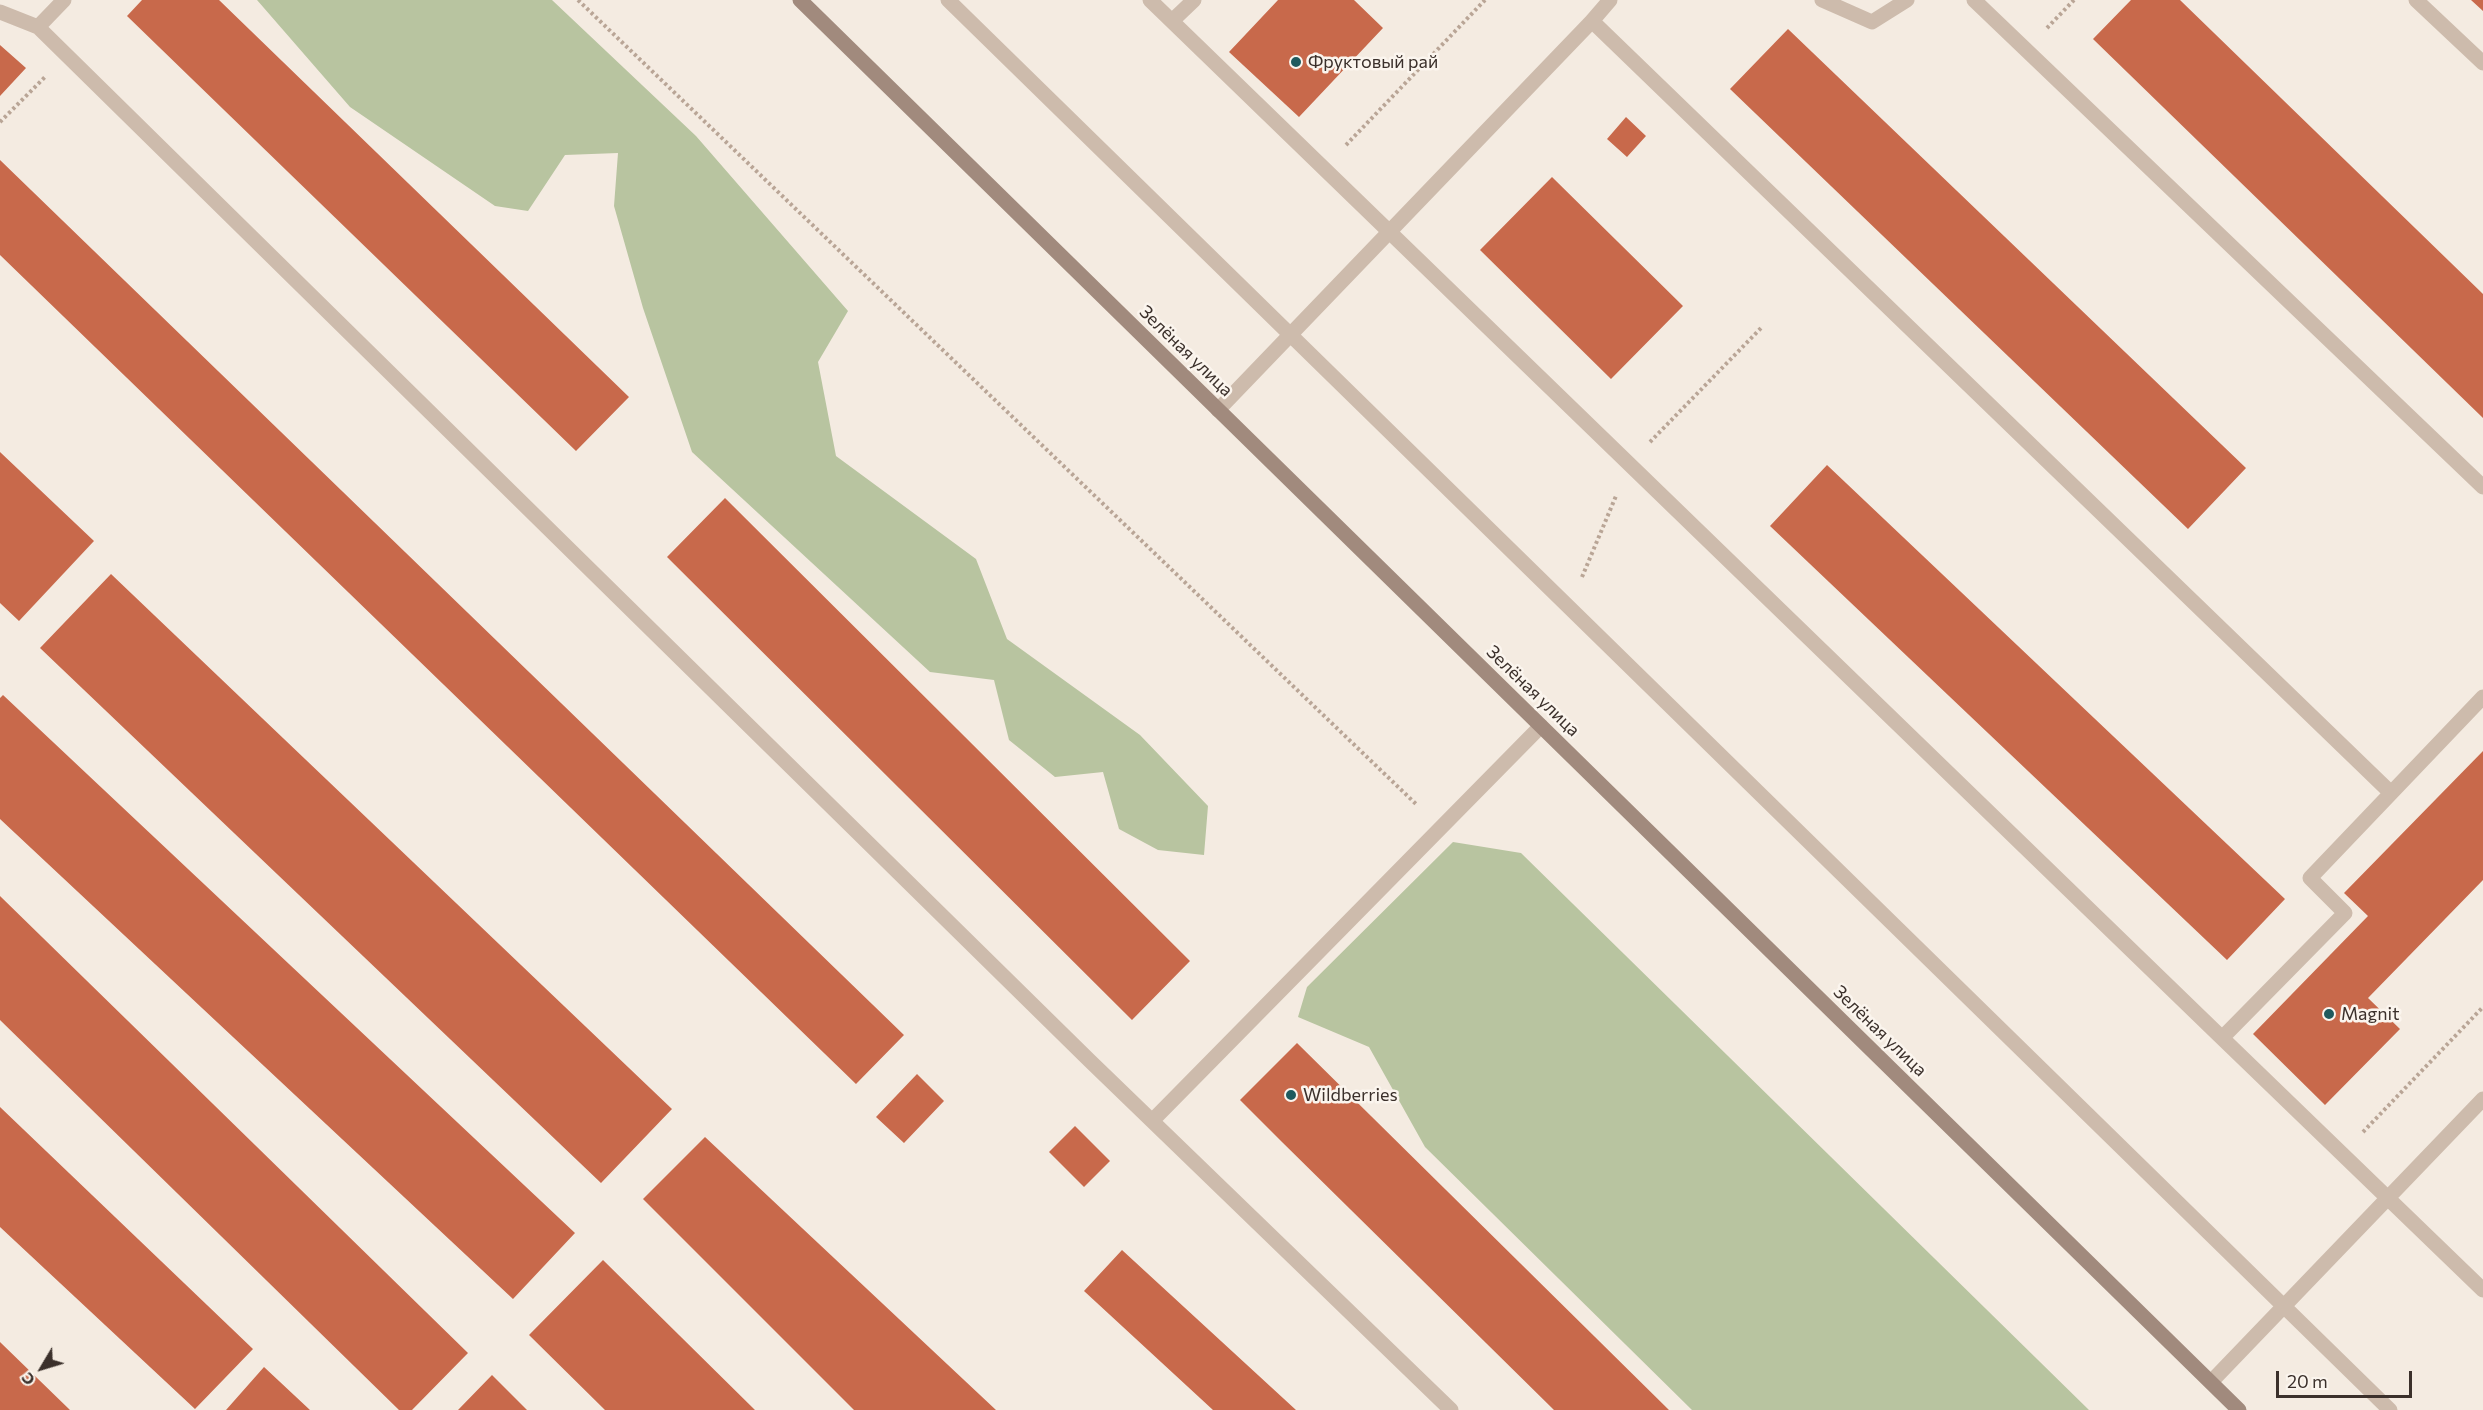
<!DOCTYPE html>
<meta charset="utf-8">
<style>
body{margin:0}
#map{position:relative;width:2483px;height:1410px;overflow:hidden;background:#f4ebe1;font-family:Commissioner,sans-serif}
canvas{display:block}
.north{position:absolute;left:12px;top:1338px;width:60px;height:60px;-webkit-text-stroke:4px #fbf5ee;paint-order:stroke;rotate:232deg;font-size:16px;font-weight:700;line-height:24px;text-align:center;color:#3b302b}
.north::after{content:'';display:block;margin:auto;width:21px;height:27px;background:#3b302b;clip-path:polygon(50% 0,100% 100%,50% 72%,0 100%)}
.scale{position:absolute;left:2276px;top:1371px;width:136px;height:27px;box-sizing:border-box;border:3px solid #3b302b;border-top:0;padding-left:8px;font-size:18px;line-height:21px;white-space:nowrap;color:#3b302b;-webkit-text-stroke:4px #fbf5ee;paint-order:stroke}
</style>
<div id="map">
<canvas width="2483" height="1410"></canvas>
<div class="north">С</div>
<div class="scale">20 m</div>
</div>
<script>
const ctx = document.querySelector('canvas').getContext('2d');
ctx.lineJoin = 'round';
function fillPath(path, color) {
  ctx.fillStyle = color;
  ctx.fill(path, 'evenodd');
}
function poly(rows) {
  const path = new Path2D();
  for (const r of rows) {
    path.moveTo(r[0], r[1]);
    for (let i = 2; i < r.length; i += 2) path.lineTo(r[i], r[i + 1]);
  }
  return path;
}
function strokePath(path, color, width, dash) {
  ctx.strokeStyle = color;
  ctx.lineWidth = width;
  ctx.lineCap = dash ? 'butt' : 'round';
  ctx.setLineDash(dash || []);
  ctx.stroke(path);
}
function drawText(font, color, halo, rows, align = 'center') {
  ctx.font = font + ' Commissioner,sans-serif';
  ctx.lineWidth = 5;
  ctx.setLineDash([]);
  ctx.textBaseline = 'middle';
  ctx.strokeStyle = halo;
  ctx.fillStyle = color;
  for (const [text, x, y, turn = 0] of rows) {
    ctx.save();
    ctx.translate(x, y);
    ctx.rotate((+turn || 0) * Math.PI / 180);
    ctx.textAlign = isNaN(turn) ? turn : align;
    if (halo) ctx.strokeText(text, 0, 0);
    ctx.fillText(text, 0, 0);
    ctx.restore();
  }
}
fillPath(poly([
 [257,0,552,0,696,136,848,311,818,362,836,456,976,559,1007,639,1140,735,1208,806,1204,855,1158,850,1119,829,1103,772,1055,777,1009,740,994,680,930,672,692,452,643,308,614,206,618,153,565,155,528,211,495,206,350,107],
 [1453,842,1521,853,2089,1410,1692,1410,1425,1147,1369,1047,1298,1017,1307,987]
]), '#b8c4a0');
fillPath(poly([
 [142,0,219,0,629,397,576,451,127,16],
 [1278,0,1354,0,1383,28,1299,117,1229,52],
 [2131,0,2180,0,2483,294,2483,418,2093,39],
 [2471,0,2483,0,2483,11],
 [1788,29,2246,468,2188,529,1730,89],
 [0,45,26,68,0,96],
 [1626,117,1646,136,1627,157,1607,139],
 [0,160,904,1035,856,1084,0,255],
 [1552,177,1683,306,1611,379,1480,250],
 [0,452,94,541,19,621,0,603],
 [1827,465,2285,899,2227,960,1770,526],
 [725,498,1190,961,1132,1020,667,557],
 [111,574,672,1109,601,1183,40,648],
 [3,695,575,1233,513,1299,0,819,0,698],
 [2483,751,2483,880,2368,998,2400,1029,2325,1105,2253,1034,2368,916,2344,893],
 [0,896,468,1353,412,1410,399,1410,0,1020],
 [1297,1043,1669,1410,1554,1410,1282,1142,1240,1100],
 [917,1074,944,1101,904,1143,876,1117],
 [0,1107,253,1349,195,1409,0,1227],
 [1075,1126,1110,1161,1084,1187,1049,1152],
 [705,1137,996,1410,854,1410,643,1199],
 [1122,1250,1296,1410,1213,1410,1084,1291],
 [603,1260,755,1410,605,1410,529,1335],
 [0,1342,70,1410,0,1410],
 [264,1367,310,1410,226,1410],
 [492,1375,527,1410,458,1410]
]), '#c8694b');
strokePath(poly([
 [578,0,1417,805],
 [2047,28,2074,0],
 [0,122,45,77],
 [1346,145,1485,0],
 [1650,442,1762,327],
 [1582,577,1616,496],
 [2363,1132,2483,1007]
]), '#b9a596', 4, [3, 3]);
strokePath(poly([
 [64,0,38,27,1090,1061,1451,1410],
 [948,0,2390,1410],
 [1150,0,2222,1038],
 [1822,0,1872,22,1907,0],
 [1974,0,2483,487],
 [2416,0,2483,63],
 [0,12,38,27],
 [1172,21,1194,0],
 [1592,21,1610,0],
 [1218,410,1592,21,2391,793],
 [2483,697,2310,878,2345,913,2222,1038,2483,1290],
 [1152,1121,1541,726],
 [2211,1382,2483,1099]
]), '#cdbbac', 15);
strokePath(poly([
 [800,0,2239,1410]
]), '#a18a7d', 15);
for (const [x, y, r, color] of [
 [1296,62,6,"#1f5a5e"],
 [2329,1014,6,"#1f5a5e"],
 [1291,1095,6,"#1f5a5e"]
]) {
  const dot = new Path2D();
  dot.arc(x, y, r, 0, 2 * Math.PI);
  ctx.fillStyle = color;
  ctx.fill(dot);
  strokePath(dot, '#fbf5ee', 2);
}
drawText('18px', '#3b302b', '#fbf5ee', [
 ["Фруктовый рай",1308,62],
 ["Magnit",2341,1014],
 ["Wildberries",1303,1095]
], 'left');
drawText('18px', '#3b302b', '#fbf5ee', [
 ["Зелёная улица",1186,351,44],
 ["Зелёная улица",1533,691,44],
 ["Зелёная улица",1880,1031,44]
]);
</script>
